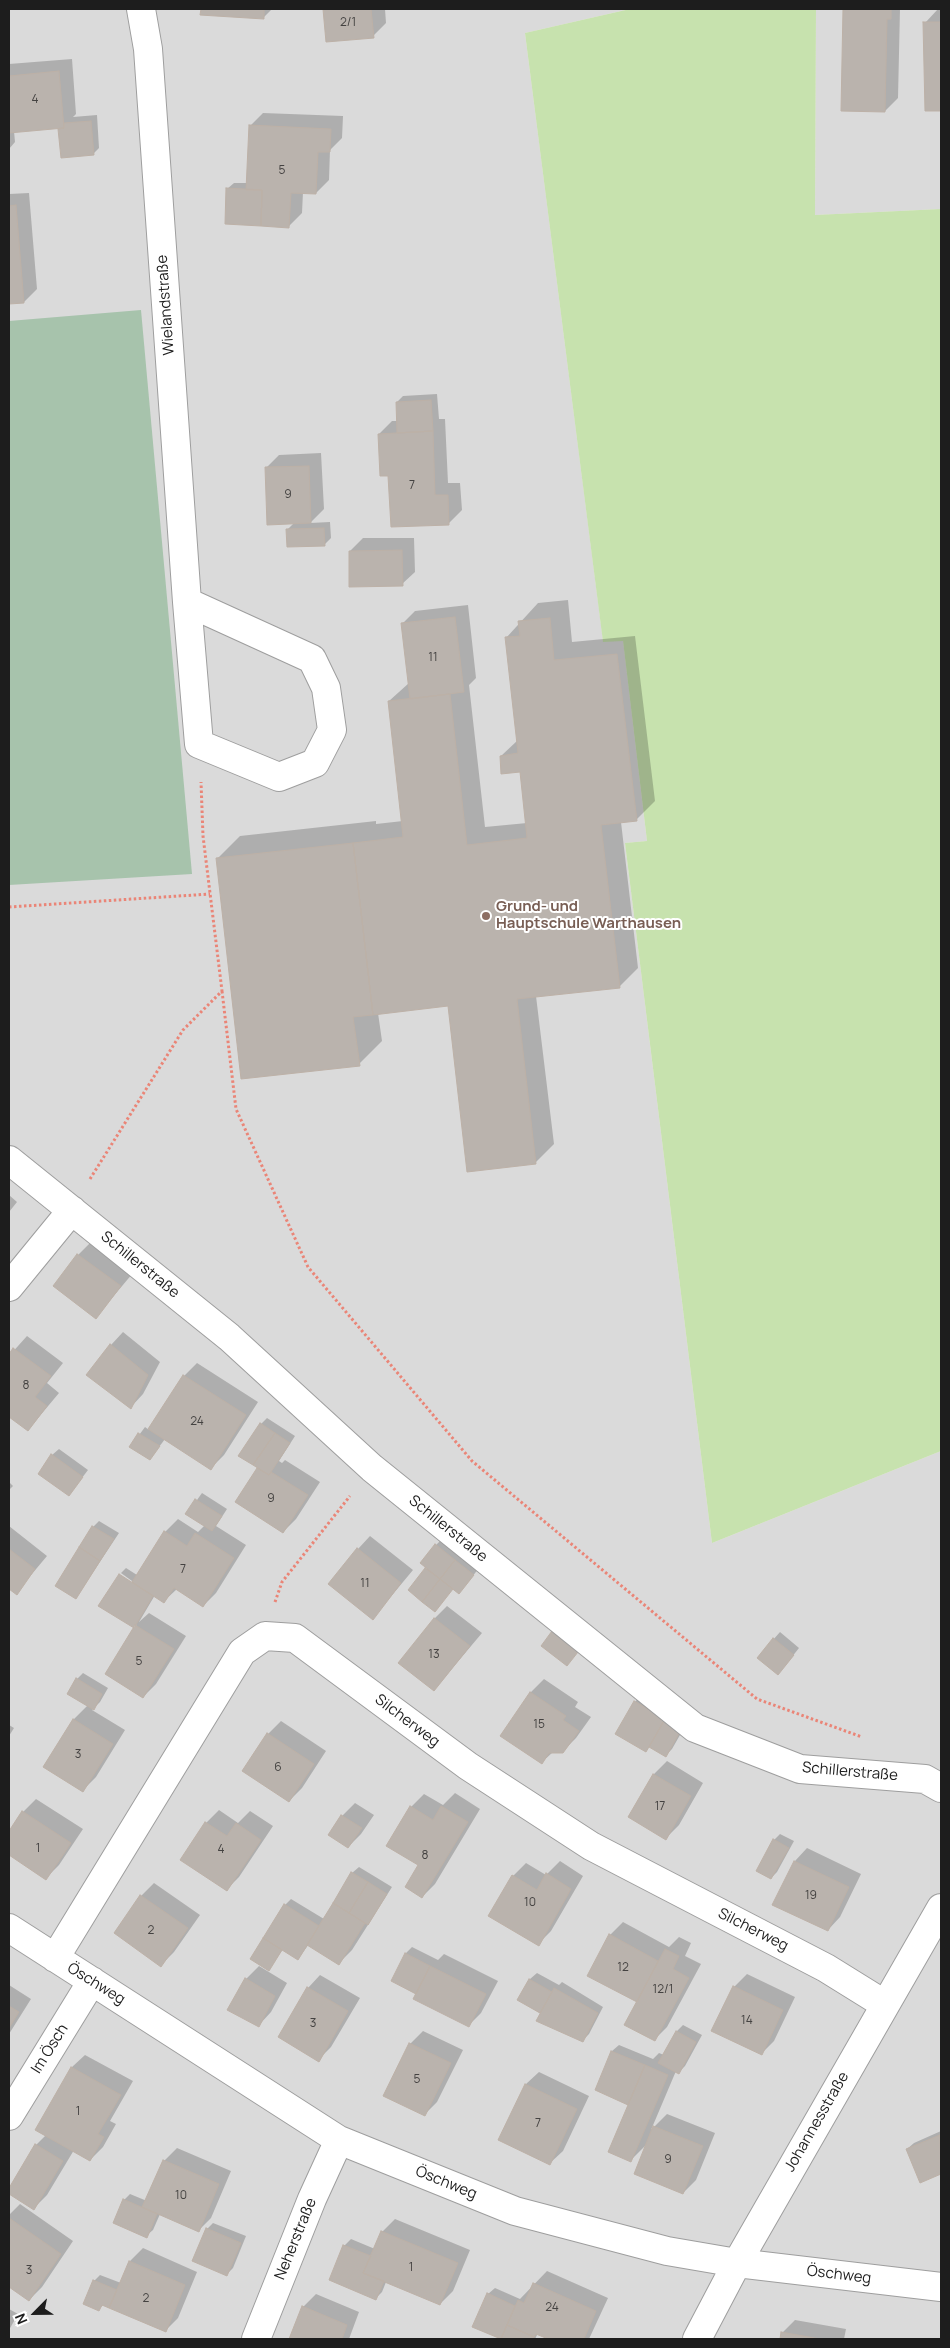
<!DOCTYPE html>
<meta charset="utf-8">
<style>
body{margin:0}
#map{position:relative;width:950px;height:2348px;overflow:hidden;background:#edeae3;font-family:Manrope,sans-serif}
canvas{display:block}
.frame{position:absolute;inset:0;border:10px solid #1d1d1d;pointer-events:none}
.north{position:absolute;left:10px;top:2288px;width:50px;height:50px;-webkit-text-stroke:4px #fff;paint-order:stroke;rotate:247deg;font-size:14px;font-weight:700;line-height:20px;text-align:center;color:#1d1d1d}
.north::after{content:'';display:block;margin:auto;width:18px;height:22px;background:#1d1d1d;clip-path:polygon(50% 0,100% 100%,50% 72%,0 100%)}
</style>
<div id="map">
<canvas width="950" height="2348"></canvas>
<div class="frame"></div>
<div class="north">N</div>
</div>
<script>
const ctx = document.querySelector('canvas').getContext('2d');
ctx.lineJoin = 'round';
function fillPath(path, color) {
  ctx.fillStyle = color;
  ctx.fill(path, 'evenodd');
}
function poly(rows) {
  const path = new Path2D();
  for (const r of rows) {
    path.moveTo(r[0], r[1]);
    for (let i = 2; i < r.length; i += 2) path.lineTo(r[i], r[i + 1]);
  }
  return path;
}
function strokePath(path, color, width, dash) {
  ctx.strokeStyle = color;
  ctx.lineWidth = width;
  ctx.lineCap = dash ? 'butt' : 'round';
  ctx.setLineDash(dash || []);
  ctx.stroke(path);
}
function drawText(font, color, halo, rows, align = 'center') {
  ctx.font = font + ' Manrope,sans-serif';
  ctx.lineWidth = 4;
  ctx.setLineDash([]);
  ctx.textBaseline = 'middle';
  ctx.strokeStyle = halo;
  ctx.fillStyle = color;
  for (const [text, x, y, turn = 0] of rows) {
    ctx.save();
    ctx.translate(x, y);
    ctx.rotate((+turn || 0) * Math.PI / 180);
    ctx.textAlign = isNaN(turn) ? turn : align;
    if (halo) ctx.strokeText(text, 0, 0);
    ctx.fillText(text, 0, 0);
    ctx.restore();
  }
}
fillPath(poly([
 [9,9,630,9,525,33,603,641,623,640,647,841,625,843,712,1543,941,1451,941,2339,9,2339],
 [816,9,941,9,941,209,815,215]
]), '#dadada');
fillPath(poly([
 [630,9,816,9,815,215,941,209,941,1451,712,1543,625,843,647,841,623,641,603,642,525,33]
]), '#c7e2ae');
fillPath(poly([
 [141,310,192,874,9,885,9,321]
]), '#a7c3ac');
fillPath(poly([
 [202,9,272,9,263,18,201,14],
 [324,9,385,9,386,23,373,36,327,41],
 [844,9,900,9,898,98,885,111,843,110],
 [938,9,941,9,941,109,926,110,925,23],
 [72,59,76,114,73,117,97,115,99,148,93,154,62,156,60,127,14,131,15,142,9,149,9,64],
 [263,113,343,116,342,138,330,150,329,180,316,193,303,192,302,213,289,226,227,189,234,183,248,183,250,126],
 [29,193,37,289,24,302,9,303,9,194],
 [437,394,439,419,445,419,448,483,460,483,462,510,449,523,379,434,392,421,398,421,397,402,403,396],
 [321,453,324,509,310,523,330,522,331,538,325,544,287,530,295,522,266,468,279,455],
 [363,538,414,538,415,572,402,584,350,551],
 [568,600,572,642,635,636,655,801,636,820,621,822,638,968,619,987,536,996,554,1144,535,1163,449,1005,378,1013,382,1041,359,1064,217,859,240,836,376,821,376,824,403,821,389,701,409,683,402,624,415,611,468,605,476,678,469,685,485,827,527,823,521,771,501,756,518,740,506,638,538,603],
 [9,1195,17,1202,9,1212],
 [91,1242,133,1273,96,1317,55,1286,78,1255],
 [123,1332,160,1362,143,1394,131,1407,111,1345],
 [27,1336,63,1363,47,1383,59,1393,28,1430,9,1415,9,1356],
 [197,1363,258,1402,224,1455,211,1468,165,1439,150,1459,131,1446,145,1427,149,1430,184,1376],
 [267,1418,295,1436,279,1461,282,1463,285,1460,320,1482,296,1519,283,1532,258,1468,261,1424],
 [59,1449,88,1470,69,1495,52,1455],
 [9,1482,13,1486,9,1490],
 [202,1493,227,1509,216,1526,246,1545,216,1593,203,1606,177,1589,164,1601,155,1595,139,1622,149,1613,186,1636,156,1684,143,1697,132,1581,121,1573,126,1568,137,1575,165,1532,178,1519,198,1532,205,1525,187,1514],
 [99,1521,119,1533,76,1598,93,1527],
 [9,1526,47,1556,16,1593,9,1587],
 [370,1536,413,1570,373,1618,358,1549],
 [442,1539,479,1568,465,1586,453,1588,435,1610,410,1590,427,1568,436,1545],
 [447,1606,482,1633,434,1690,434,1619],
 [780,1632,799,1648,784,1667,758,1657],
 [83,1673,108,1688,100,1702,92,1710,125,1730,96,1777,83,1790,45,1767,74,1719,88,1705,77,1679],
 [544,1679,578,1702,575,1707,591,1717,576,1738,563,1751,553,1752,541,1763,502,1736,531,1692],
 [641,1695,688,1721,672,1749,666,1755,650,1746,646,1750,635,1702],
 [281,1721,326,1751,302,1788,289,1801,268,1734],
 [9,1725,14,1728,9,1736],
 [667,1761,703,1783,679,1825,666,1838,629,1817,654,1774],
 [455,1793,480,1809,435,1884,422,1897,420,1865,388,1846,411,1807,424,1794,443,1805],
 [36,1799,83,1829,59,1865,46,1878,9,1854,9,1834,23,1812],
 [355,1803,374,1815,361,1834,348,1847,342,1816],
 [219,1810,238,1823,250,1811,273,1826,239,1877,226,1890,182,1859,206,1823],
 [780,1834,794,1841,777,1872,771,1878,774,1840],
 [807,1848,861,1874,840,1917,828,1930,795,1861],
 [560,1861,583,1876,551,1931,538,1944,513,1876,526,1863,546,1875],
 [359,1867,392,1887,352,1950,339,1963,309,1944,298,1959,283,1949,269,1969,252,1958,285,1905,291,1899,324,1919,352,1873],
 [154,1883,200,1915,174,1952,161,1965,141,1896],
 [623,1922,669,1947,679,1937,691,1943,685,1956,701,1964,667,2027,654,2040,610,1935],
 [412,1947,438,1960,444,1954,498,1981,481,2013,468,2026,393,1980,406,1953],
 [259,1966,287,1983,271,2012,259,2025,246,1979],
 [537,1973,559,1985,562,1982,603,2007,589,2034,583,2040,519,2000,530,1979],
 [747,1974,795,1997,774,2041,761,2054,734,1987],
 [320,1975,360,1998,331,2047,318,2060,308,1988],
 [9,1985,31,1999,9,2034],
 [683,2025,702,2035,685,2066,678,2073,676,2071,651,2130,667,2114,715,2133,696,2180,683,2193,647,2144,631,2160,632,2100,596,2089,612,2051,619,2045,653,2059,659,2053,664,2055,677,2031],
 [423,2031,463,2050,437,2102,424,2115,410,2044],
 [85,2055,133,2081,110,2121,116,2124,103,2147,90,2160,74,2150,47,2195,34,2208,9,2193,9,2190,36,2145,46,2135,37,2129,72,2067],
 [539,2072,589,2096,563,2151,550,2163,500,2139,526,2084],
 [941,2131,941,2172,921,2181,907,2149,914,2143],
 [177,2148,231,2171,211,2218,198,2231,160,2214,153,2230,146,2236,124,2200,130,2194,147,2201,164,2161],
 [20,2204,73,2241,42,2287,29,2300,9,2286,9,2215],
 [395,2219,470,2250,453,2291,440,2304,386,2282,382,2292,376,2298,344,2246,351,2239,375,2249,382,2232],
 [213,2223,246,2236,233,2268,227,2274,207,2229],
 [143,2248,197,2272,178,2318,165,2331,104,2304,99,2309,94,2281,100,2275,121,2283,130,2261],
 [547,2271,608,2298,589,2339,551,2339,538,2333,535,2339,501,2339,474,2327,488,2294,495,2288,520,2299],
 [316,2294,359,2312,349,2339,290,2339,303,2307],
 [9,2309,18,2314,9,2330],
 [795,2320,846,2329,844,2339,781,2339,782,2333]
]), '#0003');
const building = poly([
 [201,9,264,9,264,19,200,15,201,9],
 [323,9,371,9,374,38,326,42,323,9],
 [843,9,891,9,891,19,887,19,885,112,841,111,843,9],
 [923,22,941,22,941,111,925,111,923,22],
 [59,71,64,128,9,133,9,76,59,71],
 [91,121,94,155,61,158,58,129,64,128,64,123,91,121],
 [249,125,331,129,330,152,318,152,316,194,291,193,289,228,261,226,262,190,246,190,249,125],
 [226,188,262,190,261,226,225,224,226,188],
 [16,205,24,303,9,304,9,206,16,205],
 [431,400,433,431,397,433,396,402,431,400],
 [433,431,435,495,448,495,449,525,391,527,388,476,380,476,378,434,433,431],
 [309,466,311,523,267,525,265,467,309,466],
 [324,528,325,546,287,547,286,529,324,528],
 [402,550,403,586,349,587,349,551,402,550],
 [455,617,464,692,410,699,401,623,455,617],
 [550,618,554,660,617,654,637,821,601,825,620,988,517,999,536,1164,467,1172,448,1006,373,1015,353,843,403,837,388,701,450,694,467,845,527,838,520,772,501,774,500,756,518,753,505,637,520,636,518,621,550,618],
 [353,843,373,1015,353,1017,360,1066,241,1079,216,858,353,843],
 [77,1254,121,1286,96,1319,53,1286,77,1254],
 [110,1344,148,1375,131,1409,86,1375,110,1344],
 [13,1348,51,1376,35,1397,47,1406,28,1431,9,1417,9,1354,13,1348],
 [183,1375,246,1415,211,1470,148,1429,183,1375],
 [260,1423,275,1433,253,1465,238,1456,260,1423],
 [138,1433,160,1446,150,1460,129,1447,138,1433],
 [275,1433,290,1443,269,1475,253,1465,275,1433],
 [51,1454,83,1477,69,1496,38,1474,51,1454],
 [257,1468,269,1475,271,1472,308,1495,283,1533,235,1502,257,1468],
 [195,1499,222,1516,212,1531,185,1514,195,1499],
 [92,1526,114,1539,100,1561,79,1547,92,1526],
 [164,1531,187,1546,195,1533,234,1558,203,1607,174,1588,164,1603,132,1582,164,1531],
 [435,1544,455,1560,440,1579,420,1563,435,1544],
 [79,1547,100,1561,76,1599,55,1586,79,1547],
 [357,1548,401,1583,373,1620,328,1584,357,1548],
 [9,1549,35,1569,17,1595,9,1589,9,1549],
 [455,1560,474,1575,459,1594,440,1579,455,1560],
 [425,1568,440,1579,422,1602,408,1590,425,1568],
 [119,1574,153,1596,134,1628,98,1606,119,1574],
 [440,1579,453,1589,435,1612,422,1602,440,1579],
 [434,1618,470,1646,434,1691,398,1663,434,1618],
 [135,1625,174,1649,143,1698,105,1674,135,1625],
 [552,1631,578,1652,567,1666,541,1646,552,1631],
 [773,1638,794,1655,778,1675,757,1658,773,1638],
 [76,1678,102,1694,94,1710,67,1694,76,1678],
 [530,1692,566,1716,563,1720,579,1731,563,1753,549,1753,542,1764,500,1736,530,1692],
 [634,1701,665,1719,646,1752,615,1734,634,1701],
 [73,1719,113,1744,83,1792,43,1767,73,1719],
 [665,1719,682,1728,666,1757,649,1747,665,1719],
 [267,1733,314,1764,289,1802,242,1771,267,1733],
 [653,1774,691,1796,666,1840,628,1817,653,1774],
 [410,1806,433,1820,441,1806,468,1822,422,1898,405,1887,418,1865,386,1846,410,1806],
 [22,1811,71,1843,46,1880,9,1855,9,1831,22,1811],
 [341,1815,362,1828,348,1848,328,1835,341,1815],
 [205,1822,227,1836,236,1823,261,1840,227,1891,180,1860,205,1822],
 [773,1839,789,1848,771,1879,756,1871,773,1839],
 [794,1861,849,1887,828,1931,772,1905,794,1861],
 [351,1872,368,1882,349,1913,333,1903,351,1872],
 [546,1873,571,1889,539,1946,488,1916,512,1875,537,1890,546,1873],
 [368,1882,387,1894,368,1925,349,1913,368,1882],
 [140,1895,188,1928,161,1967,114,1933,140,1895],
 [333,1903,365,1923,339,1965,307,1945,333,1903],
 [284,1904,319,1926,298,1960,263,1938,284,1904],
 [609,1934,658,1961,637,2002,587,1976,609,1934],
 [263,1938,282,1950,269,1971,250,1959,263,1938],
 [665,1949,679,1956,673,1969,689,1978,655,2041,624,2025,665,1949],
 [405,1953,430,1966,416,1994,391,1981,405,1953],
 [430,1966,486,1994,469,2027,413,1999,430,1966],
 [245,1978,275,1996,259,2027,227,2010,245,1978],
 [529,1979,552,1992,540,2013,517,2000,529,1979],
 [733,1986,783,2010,762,2055,711,2031,733,1986],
 [307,1987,348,2011,319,2062,278,2037,307,1987],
 [554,1988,598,2013,583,2042,536,2021,554,1988],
 [9,2006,19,2012,9,2028,9,2006],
 [676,2031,696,2042,679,2074,658,2063,676,2031],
 [409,2043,451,2063,425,2116,383,2096,409,2043],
 [611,2051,645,2065,628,2105,595,2090,611,2051],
 [645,2065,668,2075,631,2162,608,2152,645,2065],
 [71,2067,121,2095,98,2134,104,2137,90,2161,35,2130,71,2067],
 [525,2084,577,2109,550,2165,498,2140,525,2084],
 [653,2126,703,2146,683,2194,634,2174,653,2126],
 [940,2135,941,2174,920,2183,906,2149,940,2135],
 [35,2144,63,2161,34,2210,9,2194,9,2188,35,2144],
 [163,2160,219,2184,199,2232,142,2207,163,2160],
 [123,2199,157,2214,147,2238,113,2223,123,2199],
 [9,2218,61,2254,29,2301,9,2287,9,2218],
 [206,2228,241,2243,227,2276,192,2261,206,2228],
 [381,2231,458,2263,440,2305,363,2273,381,2231],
 [343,2245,371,2256,363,2273,384,2281,376,2300,329,2280,343,2245],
 [129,2261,185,2285,166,2332,109,2308,129,2261],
 [93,2280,117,2290,109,2308,102,2305,99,2311,83,2304,93,2280],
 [533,2283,596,2311,584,2339,548,2339,536,2334,534,2337,507,2325,518,2300,524,2303,533,2283],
 [487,2293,515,2306,501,2339,472,2327,487,2293],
 [302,2306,347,2325,342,2339,289,2339,302,2306],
 [507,2325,534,2337,533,2339,501,2339,507,2325],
 [781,2332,820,2339,780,2339,781,2332]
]);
fillPath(building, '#bab3ad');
strokePath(building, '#bdb1a7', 1);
const minor = poly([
 [141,9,148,49,187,602,199,744,279,777,315,763,332,730,326,688,312,659,187,602],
 [9,1160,229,1337,372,1468,695,1728,800,1769,925,1779,941,1788],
 [9,1287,72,1210],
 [9,1928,339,2140,515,2211,667,2251,737,2263,941,2287],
 [55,1958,242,1652,265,1636,295,1638,468,1766,591,1846,826,1968,884,2004],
 [9,2116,92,1981],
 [256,2339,312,2199,339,2140],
 [697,2339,737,2263,941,1908]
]);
strokePath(minor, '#9e9e9e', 30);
strokePath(poly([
 [9,907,210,894],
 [222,991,236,1109,308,1267,472,1461,757,1699,862,1737],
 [90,1179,183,1030,222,991,203,836,201,782],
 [275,1602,282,1582,350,1496]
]), '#ea8577', 3, [2.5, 2.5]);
strokePath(minor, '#fff', 28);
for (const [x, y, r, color] of [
 [486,916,5,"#8d6e63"]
]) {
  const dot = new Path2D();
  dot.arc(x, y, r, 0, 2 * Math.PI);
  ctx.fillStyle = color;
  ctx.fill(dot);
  strokePath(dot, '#fff', 2);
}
drawText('12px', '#444241', null, [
 ["2/1",348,23],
 ["4",35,100],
 ["5",282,171],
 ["7",412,486],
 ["9",288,495],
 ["11",433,658],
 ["8",26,1386],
 ["24",197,1422],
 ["9",271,1499],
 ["7",183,1570],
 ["11",365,1584],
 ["13",434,1655],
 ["5",139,1662],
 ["15",539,1725],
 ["3",78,1755],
 ["6",278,1768],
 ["17",660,1807],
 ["1",38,1849],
 ["4",221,1850],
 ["8",425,1856],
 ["19",811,1896],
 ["10",530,1903],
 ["2",151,1931],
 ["12",623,1968],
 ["12/1",663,1990],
 ["14",747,2021],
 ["3",313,2024],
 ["5",417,2080],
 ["1",78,2112],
 ["7",538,2124],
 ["9",668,2160],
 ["10",181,2196],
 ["1",411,2268],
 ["3",29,2271],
 ["2",146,2299],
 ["24",552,2308]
]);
drawText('15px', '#1d1d1d', '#fff', [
 ["Wielandstraße",166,305,-94],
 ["Schillerstraße",140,1265,39],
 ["Schillerstraße",448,1529,39],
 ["Silcherweg",407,1721,37],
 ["Schillerstraße",850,1772,5],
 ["Silcherweg",753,1930,27],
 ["Öschweg",96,1984,32],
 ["Im Ösch",50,2049,-58],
 ["Johannesstraße",817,2122,-60],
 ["Öschweg",446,2183,22],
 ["Neherstraße",296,2239,-68],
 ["Öschweg",839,2275,7]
]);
drawText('bold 15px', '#785e54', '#fff', [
 ["Grund- und",496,907],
 ["Hauptschule Warthausen",496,924]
], 'left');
</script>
